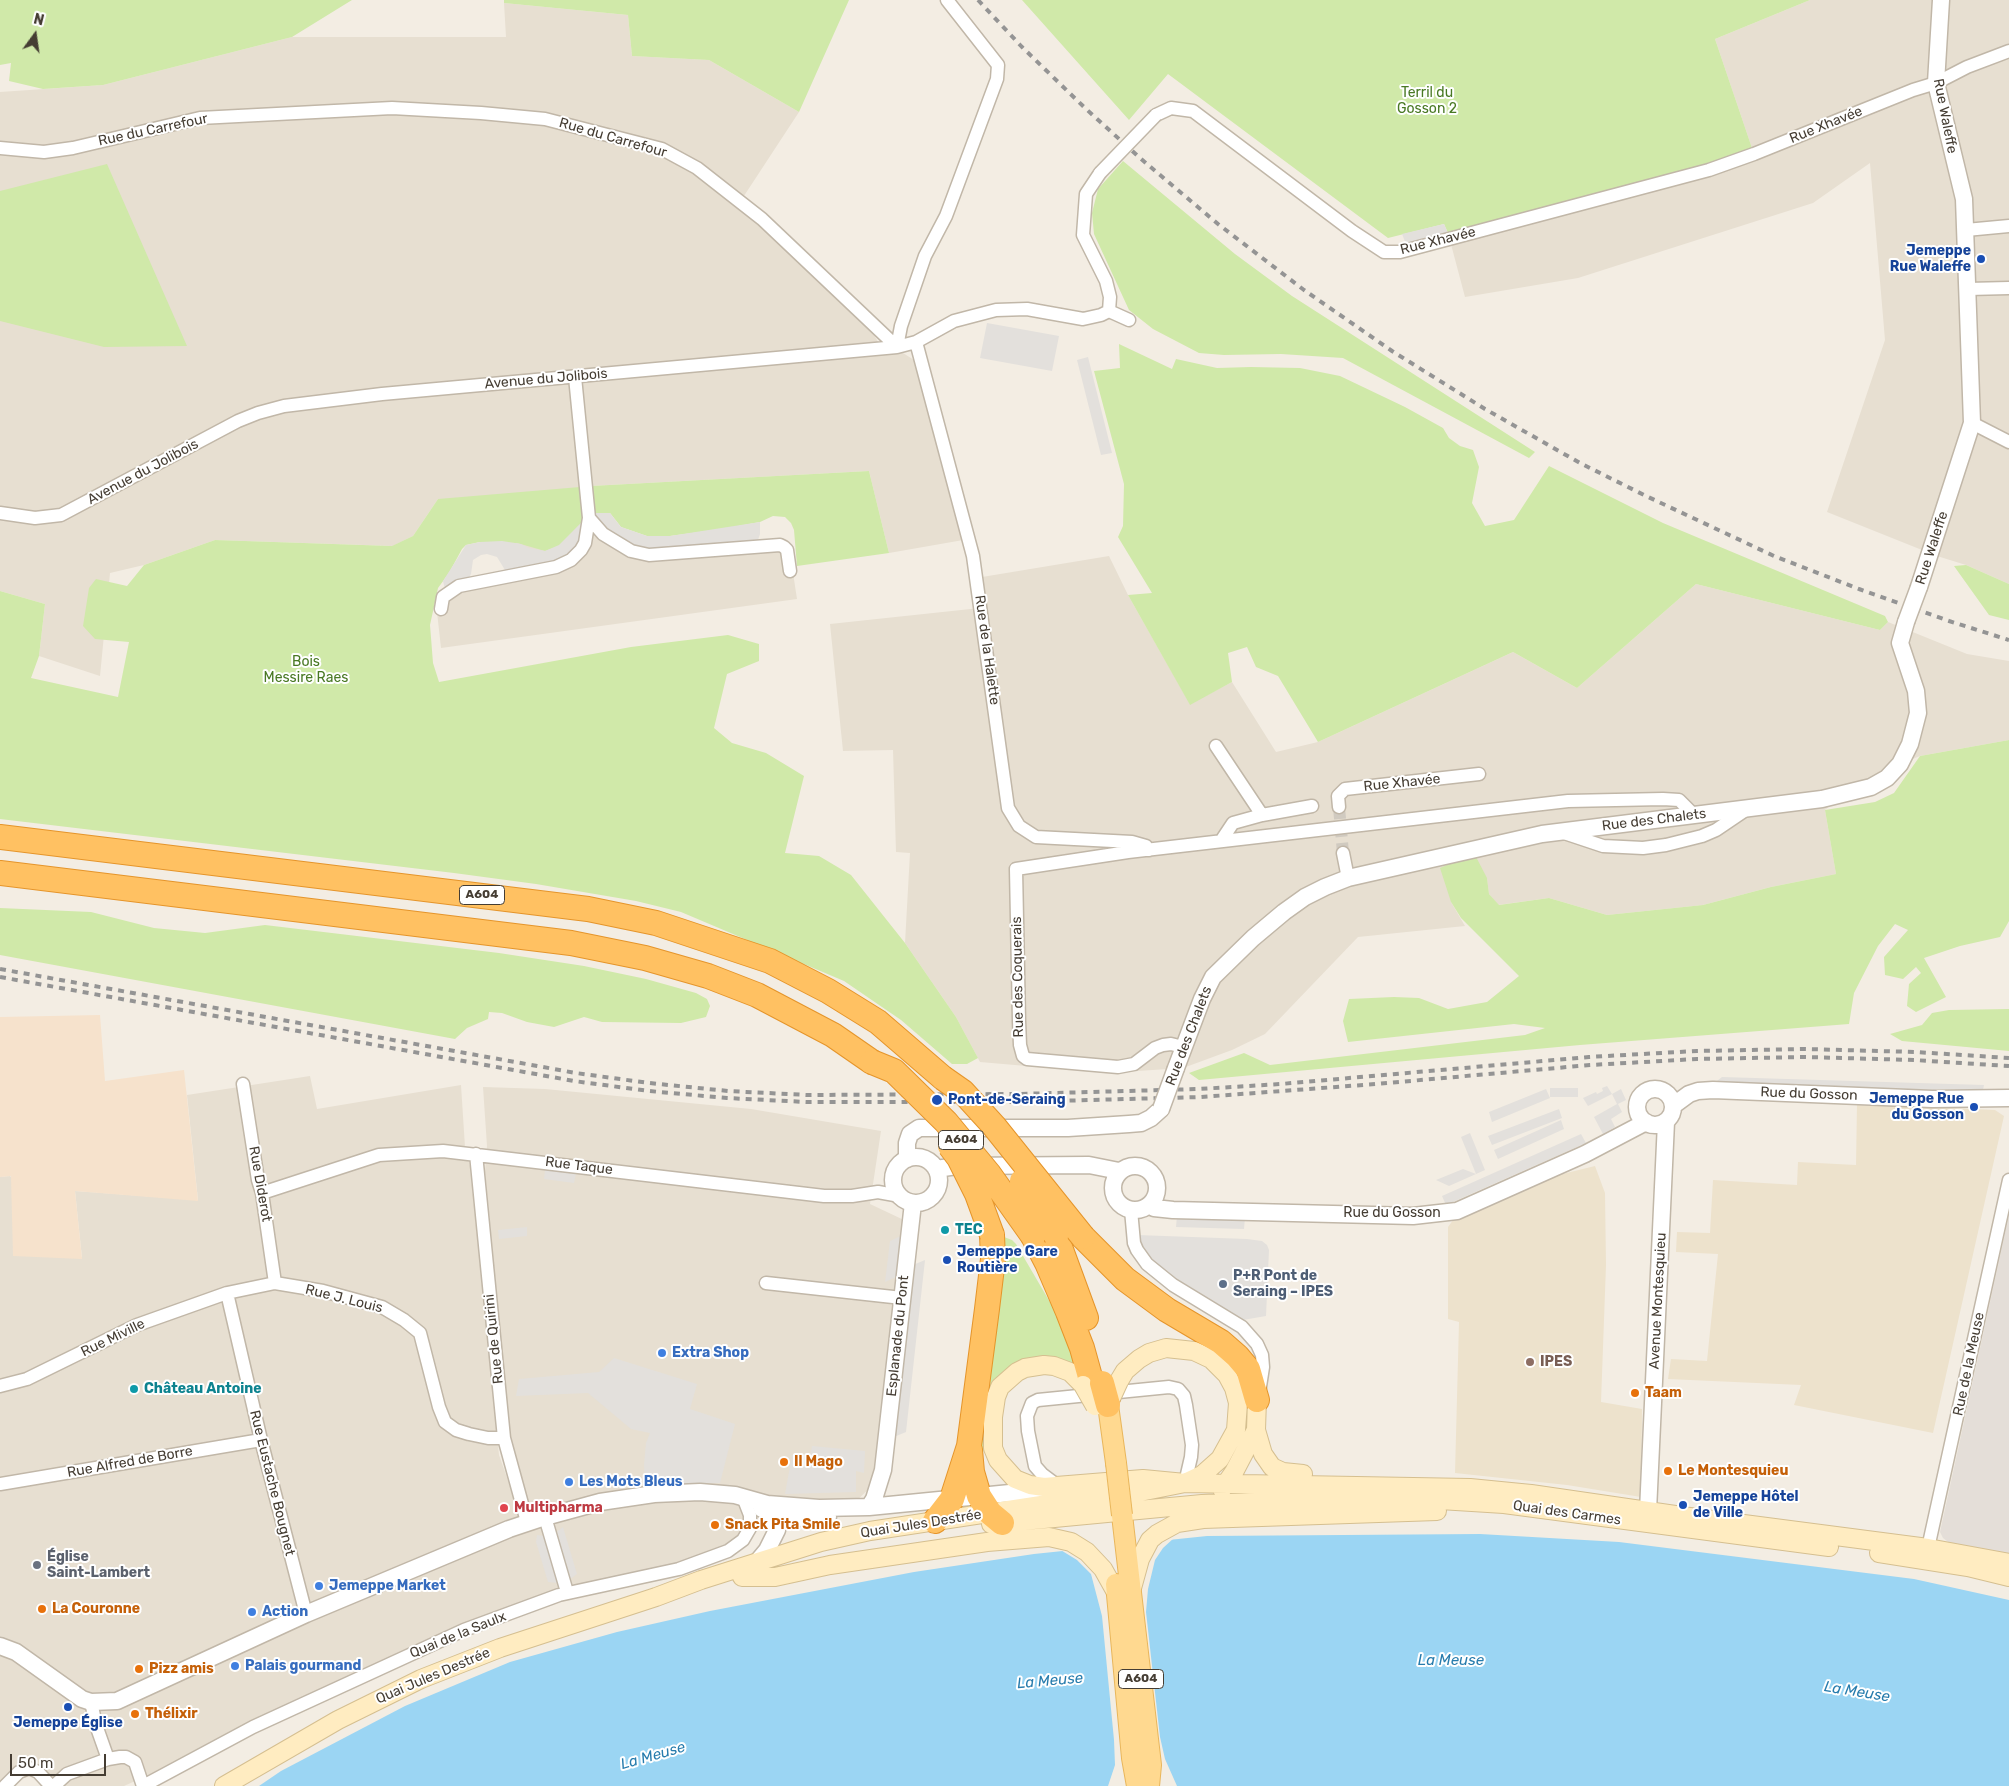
<!DOCTYPE html>
<meta charset="utf-8">
<style>
body{margin:0}
#map{position:relative;width:2009px;height:1786px;overflow:hidden;background:#f3ede3;font-family:Rubik,sans-serif}
canvas{display:block}
.north{position:absolute;left:10px;top:10px;width:50px;height:50px;-webkit-text-stroke:4px #fff;paint-order:stroke;rotate:14deg;font-size:14px;font-weight:700;line-height:20px;text-align:center;color:#453d33}
.north::after{content:'';display:block;margin:auto;width:18px;height:22px;background:#453d33;clip-path:polygon(50% 0,100% 100%,50% 72%,0 100%)}
.scale{position:absolute;left:10px;top:1754px;width:96px;height:22px;box-sizing:border-box;border:2px solid #453d33;border-top:0;padding-left:6px;font-size:15px;line-height:18px;white-space:nowrap;color:#453d33;-webkit-text-stroke:4px #fff;paint-order:stroke}
</style>
<div id="map">
<canvas width="2009" height="1786"></canvas>
<div class="north">N</div>
<div class="scale">50 m</div>
</div>
<script>
const ctx = document.querySelector('canvas').getContext('2d');
ctx.lineJoin = 'round';
function fillPath(path, color) {
  ctx.fillStyle = color;
  ctx.fill(path, 'evenodd');
}
function poly(rows) {
  const path = new Path2D();
  for (const r of rows) {
    if (r.length === 3) {
      path.moveTo(r[0] + r[2], r[1]);
      path.arc(r[0], r[1], r[2], 0, 2 * Math.PI);
      continue;
    }
    path.moveTo(r[0], r[1]);
    for (let i = 2; i < r.length; i += 2) path.lineTo(r[i], r[i + 1]);
  }
  return path;
}
function strokePath(path, color, width, dash) {
  ctx.strokeStyle = color;
  ctx.lineWidth = width;
  ctx.lineCap = dash ? 'butt' : 'round';
  ctx.setLineDash(dash || []);
  ctx.stroke(path);
}
function drawText(font, color, halo, rows, align = 'center') {
  ctx.font = font + ' Rubik,sans-serif';
  ctx.lineWidth = 4;
  ctx.setLineDash([]);
  ctx.textBaseline = 'middle';
  ctx.strokeStyle = halo;
  ctx.fillStyle = color;
  for (const [text, x, y, turn = 0] of rows) {
    ctx.save();
    ctx.translate(x, y);
    ctx.rotate((+turn || 0) * Math.PI / 180);
    ctx.textAlign = isNaN(turn) ? turn : align;
    if (halo) ctx.strokeText(text, 0, 0);
    ctx.fillText(text, 0, 0);
    ctx.restore();
  }
}
fillPath(poly([
 [1810,0,2009,0,2009,584,1966,565,1937,556,1827,512,1885,340,1870,163,1813,203,1578,278,1465,297,1448,233,1709,170,1754,154,1715,39],
 [504,3,628,15,632,56,709,60,799,112,740,202,867,323,885,354,903,353,914,360,969,539,889,553,869,471,591,486,596,533,780,550,793,573,797,599,441,648,437,612,446,601,459,591,556,571,438,499,413,536,393,546,215,540,144,565,110,573,100,676,39,656,45,604,0,591,0,92,103,85,292,37,506,37],
 [1109,556,1128,595,1190,704,1232,682,1276,752,1318,742,1513,652,1577,688,1696,584,1880,630,1888,622,1967,654,2009,661,2009,740,1920,756,1900,764,1853,786,1825,810,1836,874,1771,887,1703,905,1607,915,1549,898,1498,905,1489,894,1487,878,1451,902,1465,926,1358,937,1265,1034,1232,1050,1183,1068,1107,1073,980,1062,956,1017,905,943,910,853,896,852,893,750,843,751,830,624,980,608,976,578],
 [310,1076,317,1109,461,1085,465,1147,470,1166,499,1455,525,1529,603,1507,694,1498,737,1502,743,1508,746,1525,735,1543,684,1564,553,1594,124,1786,60,1786,41,1766,31,1761,25,1762,0,1784,0,1177,10,1176,82,1258,75,1191,198,1200,187,1095],
 [483,1087,545,1089,751,1109,881,1131,870,1204,906,1221,874,1484,853,1504,768,1499,744,1490,534,1514,530,1512,510,1433,485,1171,487,1146]
]), '#e7dfd1');
fillPath(poly([
 [100,1015,105,1081,184,1070,198,1201,75,1191,82,1259,13,1256,11,1176,0,1177,0,1017]
]), '#f6e2cc');
fillPath(poly([
 [2009,1215,2009,1556,1951,1544,1943,1538,1940,1532]
]), '#e4ded8');
fillPath(poly([
 [1857,1104,1995,1110,2004,1116,1933,1433,1794,1405,1801,1385,1668,1379,1671,1359,1707,1361,1718,1254,1676,1252,1677,1232,1710,1233,1713,1180,1797,1185,1798,1162,1856,1165],
 [1595,1166,1605,1193,1606,1265,1601,1402,1642,1409,1641,1497,1567,1485,1455,1473,1459,1322,1448,1319,1448,1227,1456,1216,1542,1179]
]), '#ede2cc');
fillPath(poly([
 [0,0,352,0,292,37,103,85,43,89,9,81,11,63,0,65],
 [504,0,849,0,799,112,709,60,632,56,628,15,504,3],
 [1022,0,1810,0,1715,39,1754,154,1709,170,1448,233,1444,224,1388,238,1168,74,1129,120],
 [1123,161,1235,254,1292,296,1535,452,1529,458,1343,358,1281,354,1224,355,1199,353,1153,329,1129,310,1094,234,1092,213,1098,189],
 [107,164,187,346,104,347,0,321,0,191],
 [1119,344,1172,369,1176,359,1217,368,1251,367,1300,368,1340,376,1405,407,1443,428,1449,438,1460,446,1473,450,1479,467,1472,503,1485,526,1514,520,1549,466,1663,523,1885,616,1888,622,1880,630,1696,584,1577,688,1513,652,1318,742,1278,676,1256,667,1247,647,1228,653,1232,682,1190,705,1128,595,1152,593,1118,537,1123,526,1124,484,1094,371,1120,368],
 [869,471,889,553,797,566,794,530,791,523,785,517,773,516,760,522,722,529,670,536,647,536,621,527,610,513,593,513,591,486],
 [580,487,583,521,559,546,545,551,517,543,480,542,466,545,462,549,449,573,438,588,430,625,433,663,439,682,631,647,728,635,759,644,759,661,727,674,714,728,732,743,766,753,804,776,785,853,819,856,851,875,905,943,956,1017,978,1058,967,1064,952,1064,901,1020,844,981,681,912,636,901,536,884,454,873,0,819,0,591,45,604,39,656,31,678,118,697,129,642,95,639,83,626,89,588,96,579,127,586,144,565,215,540,392,546,413,536,438,499],
 [1966,565,2009,584,2009,620,1989,615,1954,566],
 [2009,740,2009,921,2000,937,1960,946,1924,958,1946,997,1916,1012,1907,1006,1909,984,1921,973,1916,967,1903,979,1885,975,1884,957,1908,930,1895,924,1878,946,1854,993,1849,1024,1580,1045,1199,1080,1189,1073,1244,1053,1270,1065,1525,1035,1545,1028,1514,1024,1348,1042,1343,1021,1349,999,1394,997,1419,998,1448,1009,1487,1002,1519,976,1461,918,1451,902,1440,868,1474,853,1487,878,1489,894,1499,905,1549,898,1607,915,1703,905,1771,887,1836,874,1825,810,1875,802,1894,793,1920,756],
 [0,908,91,912,154,928,205,933,265,925,499,953,584,966,646,979,696,993,707,999,710,1006,706,1017,681,1023,602,1022,584,1017,554,1027,527,1022,502,1013,489,1012,488,1019,467,1028,455,1039,0,955],
 [2009,1009,2009,1051,1902,1041,1890,1034,1922,1025,1932,1013,1949,1010],
 [1004,1237,1012,1240,1016,1244,1054,1309,1080,1372,1016,1366,983,1452,980,1451]
]), '#d0e9a9');
fillPath(poly([
 [1444,224,1448,233,1406,244,1402,234],
 [987,323,1059,336,1052,371,980,358],
 [1088,357,1112,453,1101,455,1077,360],
 [593,513,610,513,621,527,647,536,670,536,760,522,760,534,758,540,755,541,651,549,637,547,607,532],
 [583,521,582,540,566,559,509,571,505,570,497,557,487,554,481,555,473,560,471,574,468,579,445,589,443,581,466,545,480,542,502,541,521,544,529,548,545,551,559,545],
 [1722,1077,1984,1085,1983,1090,1937,1089,1925,1094,1712,1085],
 [1607,1086,1612,1094,1621,1089,1626,1100,1618,1104,1622,1112,1611,1119,1615,1127,1603,1134,1594,1117,1617,1104,1612,1094,1588,1106,1583,1098,1596,1092,1597,1094,1603,1091,1602,1088],
 [1550,1088,1578,1088,1578,1097,1550,1097],
 [1546,1089,1550,1098,1492,1122,1489,1112],
 [1559,1109,1562,1118,1492,1145,1488,1136],
 [1561,1120,1564,1129,1498,1159,1494,1150],
 [1470,1133,1485,1170,1449,1186,1436,1180,1463,1169,1476,1174,1461,1137],
 [1581,1134,1586,1143,1446,1205,1442,1196],
 [545,1170,576,1174,574,1183,544,1179],
 [1177,1215,1245,1217,1244,1229,1176,1227],
 [527,1227,527,1236,499,1239,498,1230],
 [903,1235,898,1276,885,1282,890,1241],
 [1137,1235,1247,1239,1262,1241,1267,1245,1269,1250,1266,1316,1237,1321,1189,1291,1155,1265,1143,1251],
 [925,1260,906,1432,894,1437,913,1265],
 [614,1358,697,1384,690,1409,735,1424,720,1483,645,1484,644,1465,646,1443,650,1433,631,1429,588,1393,516,1396,519,1379,599,1372],
 [812,1446,865,1451,864,1473,856,1471,856,1492,785,1494,792,1455,810,1457],
 [563,1527,577,1574,569,1580,554,1534],
 [537,1535,546,1536,559,1583,548,1582,536,1542]
]), '#e3e0dc');
fillPath(poly([
 [1480,1534,1619,1542,1914,1579,2009,1600,2009,1786,259,1786,281,1771,405,1706,510,1662,617,1632,710,1611,914,1572,1034,1554,1207,1536]
]), '#9bd5f3');
fillPath(poly([
 [1174,1538,1163,1548,1155,1560,1148,1589,1146,1612,1160,1737,1165,1759,1177,1786,1108,1786,1115,1765,1114,1740,1102,1616,1091,1574,1077,1560,1059,1549]
]), '#f3ede3');
strokePath(poly([
 [1339,807,1343,853]
]), '#d0cac0', 12, [12, 6]);
const minor = poly([
 [1156,115,1171,108,1193,111,1352,231,1384,252,1400,252,1709,170,1754,154,1913,90,1936,83,1967,67,2009,51],
 [0,148,44,152,73,148,200,118,392,108,481,113,545,119,662,149,697,168,762,219,897,347],
 [1100,173,1086,194,1083,235,1106,281,1110,297,1109,311],
 [1966,230,2009,226],
 [1968,289,2009,288],
 [1109,311,1129,320],
 [916,342,973,556,1008,808,1019,826,1036,837,1132,842,1146,846,1149,850],
 [897,347,901,326,925,256,946,216,997,79,998,65,947,0],
 [575,377,589,518,603,534,631,551,649,555,780,545,784,547,787,550,790,571],
 [1972,423,2009,442],
 [0,513,35,518,61,515,238,421,258,413,284,406,382,394,897,347,916,342,954,321,996,310,1027,309,1083,319,1101,315,1109,311],
 [441,609,443,597,459,586,556,567,571,560,581,550,585,543,589,518],
 [1216,746,1262,815],
 [1339,807,1338,796,1345,789,1479,774],
 [1561,832,1603,846,1643,848,1666,845,1702,836,1716,830,1747,809],
 [1221,841,1233,823,1262,815,1312,806],
 [1343,853,1348,878],
 [1183,1047,1171,1044,1163,1045,1155,1048,1134,1064,1118,1067,1027,1059,1023,1056,1020,1045,1019,1021,1016,869,1128,852,1568,801,1663,799,1679,800,1694,815],
 [243,1084,258,1180,262,1193,275,1283],
 [476,1154,504,1438,527,1522],
 [262,1193,379,1155,443,1151,824,1196,852,1196,878,1192,900,1196],
 [1131,1210,1134,1243,1137,1250,1147,1264,1173,1285,1242,1327,1257,1344,1262,1355,1263,1367,1259,1393],
 [766,1283,902,1298],
 [227,1293,261,1440,306,1614],
 [0,1386,27,1379,137,1325,227,1293,275,1283,323,1291,382,1307,404,1320,420,1333,439,1407,445,1422,456,1430,469,1434,488,1438,504,1438],
 [0,1484,261,1440],
 [1058,1486,1042,1474,1035,1466,1028,1431,1027,1416,1032,1403,1038,1400,1169,1387,1178,1389,1184,1396,1186,1405,1192,1445,1191,1457,1185,1483],
 [545,1517,567,1592],
 [1928,1548,2009,1180],
 [91,1702,96,1725,108,1759],
 [5,1786,19,1772,29,1768,38,1772,51,1786],
 [54,1786,67,1774,108,1759,120,1757,126,1757,135,1762,143,1786],
 [143,1786,253,1727,464,1630,559,1595,679,1569,728,1551,743,1540,750,1528,750,1515,743,1497]
]);
const tertiary = poly([
 [1919,587,1972,423,1964,199,1936,83,1941,0],
 [1176,1068,1202,999,1213,977,1253,938,1284,912,1305,897,1325,887,1348,878,1542,834,1822,799,1871,787,1887,778,1900,764,1910,744,1918,713,1916,691,1900,643,1906,622],
 [1655,1107,18],
 [1674,1105,1689,1094,1698,1091,1713,1090,1932,1099,2009,1098],
 [916,1180,23],
 [907,1159,907,1143,910,1134,919,1128,1068,1128,1129,1124,1141,1123,1151,1118,1161,1109],
 [1135,1188,22],
 [936,1169,957,1166,1089,1165,1119,1171],
 [1149,1205,1154,1208,1173,1210,1413,1216,1457,1211,1585,1154,1646,1122],
 [869,1507,874,1499,883,1470,913,1203],
 [762,1509,787,1518,828,1517],
 [1648,1511,1666,1122],
 [757,1562,767,1550,777,1530,768,1513],
 [0,1646,16,1652,82,1699,91,1702,117,1701,306,1614,509,1529,545,1517,600,1502,654,1494,700,1492,735,1495,767,1504,819,1508,869,1507,1010,1493,1040,1497,1060,1497]
]);
const secondary = poly([
 [1083,1385,1070,1372,1054,1366,1044,1365,1025,1368,1017,1372,1000,1387,996,1397,993,1417,993,1448,998,1460,1015,1479,1030,1485,1044,1487,1143,1479,1185,1483,1202,1475,1220,1459,1236,1430,1238,1403,1234,1388,1227,1375,1211,1359,1194,1351,1166,1348,1149,1353,1139,1359,1125,1371,1119,1381],
 [1256,1430,1263,1454,1272,1467,1283,1472,1303,1474],
 [1222,1489,1234,1472,1256,1430,1257,1400],
 [991,1524,1202,1504,1337,1499,1424,1499,1504,1504,1829,1547],
 [1879,1553,1968,1567,2009,1577],
 [742,1577,775,1577,830,1565,987,1542,1049,1537,1071,1542,1087,1552,1103,1569,1117,1594],
 [1132,1588,1140,1559,1150,1540,1157,1534,1177,1523,1203,1519,1437,1511],
 [224,1786,338,1720,421,1679,500,1648,656,1597,701,1580,821,1542,870,1531,1074,1500,1135,1493,1185,1483,1470,1488,1531,1494,1682,1516,1928,1548,2009,1563]
]);
const primary = poly([
 [1108,1405,1116,1463],
 [1122,1515,1151,1765,1149,1786],
 [1116,1584,1132,1758,1137,1786]
]);
const motorway = poly([
 [0,837,588,909,656,923,770,961,828,991,878,1022,943,1078],
 [0,873,571,943,645,958,708,976,757,995,833,1035,872,1062],
 [1033,1236,1047,1263,1068,1312,1082,1348,1092,1384],
 [1056,1236,1086,1318],
 [1083,1237,1125,1279,1167,1310,1221,1342,1237,1356,1248,1369,1257,1400],
 [970,1450,972,1472,979,1496,990,1513,1002,1523],
 [935,1521,952,1499,969,1446,987,1309,993,1259,992,1235]
]);
strokePath(minor, '#c1b7a8', 15);
strokePath(tertiary, '#c1b7a8', 19);
strokePath(secondary, '#d5bf90', 20);
strokePath(primary, '#e9b65b', 22);
strokePath(motorway, '#e5952b', 26);
strokePath(minor, '#fff', 12);
strokePath(tertiary, '#fff', 16);
strokePath(secondary, '#ffecc1', 18);
strokePath(primary, '#ffd990', 20);
strokePath(motorway, '#ffc162', 24);
strokePath(poly([
 [978,0,1022,47,1085,108,1140,158,1218,224,1304,290,1392,351,1485,409,1580,463,1646,496,1774,556,1859,589,1949,621,2009,640],
 [0,969,576,1073,649,1083,728,1091,807,1095,1017,1094,1199,1089,1281,1084,1589,1057,1697,1051,1805,1049,1916,1052,2009,1058],
 [0,977,574,1081,649,1091,727,1098,806,1102,1016,1102,1201,1097,1376,1084,1590,1065,1697,1059,1805,1057,1914,1060,2009,1066]
]), '#949494', 4, [6, 6]);
const minorBridge = poly([
 [1100,173,1156,115]
]);
const tertiaryBridge = poly([
 [1906,622,1919,587],
 [1161,1109,1176,1068]
]);
const secondaryBridge = poly([
 [1083,1385,1095,1406],
 [1108,1405,1119,1381]
]);
const primaryBridge = poly([
 [1116,1463,1122,1515]
]);
const motorwayBridge = poly([
 [872,1062,894,1071,946,1122,989,1174,1033,1236],
 [943,1078,963,1092,994,1126,1083,1237],
 [950,1146,959,1158,977,1194,992,1235],
 [1022,1181,1056,1236],
 [1102,1383,1108,1405]
]);
strokePath(minorBridge, '#c1b7a8', 15, []);
strokePath(tertiaryBridge, '#c1b7a8', 19, []);
strokePath(secondaryBridge, '#d5bf90', 20, []);
strokePath(primaryBridge, '#e9b65b', 22, []);
strokePath(motorwayBridge, '#e5952b', 26, []);
strokePath(minorBridge, '#fff', 12);
strokePath(tertiaryBridge, '#fff', 16);
strokePath(secondaryBridge, '#ffecc1', 18);
strokePath(primaryBridge, '#ffd990', 20);
strokePath(motorwayBridge, '#ffc162', 24);
for (const [x, y, r, color] of [
 [1981,259,5,"#1a4fb4"],
 [937,1100,6,"#1a4fb4"],
 [1974,1107,5,"#1a4fb4"],
 [945,1230,5,"#0f9aa8"],
 [947,1260,5,"#1a4fb4"],
 [1223,1284,5,"#5c6f8a"],
 [662,1353,5,"#3f7fe0"],
 [1530,1362,5,"#8d6e63"],
 [134,1389,5,"#0f9aa8"],
 [1635,1393,5,"#e8710a"],
 [784,1462,5,"#e8710a"],
 [1668,1471,5,"#e8710a"],
 [569,1482,5,"#3f7fe0"],
 [1683,1505,5,"#1a4fb4"],
 [504,1508,5,"#e0444e"],
 [715,1525,5,"#e8710a"],
 [37,1565,5,"#6b7280"],
 [319,1586,5,"#3f7fe0"],
 [42,1609,5,"#e8710a"],
 [252,1612,5,"#3f7fe0"],
 [235,1666,5,"#3f7fe0"],
 [139,1669,5,"#e8710a"],
 [68,1707,5,"#1a4fb4"],
 [135,1714,5,"#e8710a"]
]) {
  const dot = new Path2D();
  dot.arc(x, y, r, 0, 2 * Math.PI);
  ctx.fillStyle = color;
  ctx.fill(dot);
  strokePath(dot, '#fff', 2);
}
for (const [x, y, w] of [
 [482,895,45],
 [961,1140,45],
 [1141,1679,45]
]) {
  const box = new Path2D();
  box.roundRect(x - w / 2, y - 9.5, w, 19, 4);
  ctx.fillStyle = '#fff';
  ctx.fill(box);
  strokePath(box, '#453d33', 1);
}
drawText('bold 12px', '#453d33', null, [
 ["A604",482,895],
 ["A604",961,1140],
 ["A604",1141,1679]
]);
drawText('14px', '#497924', '#fff', [
 ["Terril du",1427,93],
 ["Gosson 2",1427,109],
 ["Bois",306,662],
 ["Messire Raes",306,678]
]);
drawText('14px', '#453d33', '#fff', [
 ["Rue Waleffe",1945,116,79],
 ["Rue Xhavée",1826,125,-22],
 ["Rue du Carrefour",153,130,-12],
 ["Rue du Carrefour",613,138,16],
 ["Rue Xhavée",1438,241,-14],
 ["Avenue du Jolibois",546,379,-5],
 ["Avenue du Jolibois",143,472,-28],
 ["Rue Waleffe",1932,548,-72],
 ["Rue de la Halette",987,650,82],
 ["Rue Xhavée",1402,783,-6],
 ["Rue des Chalets",1654,820,-7],
 ["Rue des Coquerais",1018,977,-91],
 ["Rue des Chalets",1189,1036,-69],
 ["Rue du Gosson",1809,1094,2],
 ["Rue Taque",579,1166,7],
 ["Rue Diderot",260,1184,80],
 ["Rue du Gosson",1392,1213],
 ["Rue J. Louis",344,1299,14],
 ["Avenue Montesquieu",1658,1301,-87],
 ["Esplanade du Pont",898,1336,-84],
 ["Rue Miville",113,1338,-26],
 ["Rue de Quirini",494,1339,-96],
 ["Rue de la Meuse",1969,1364,-78],
 ["Rue Alfred de Borre",130,1462,-10],
 ["Rue Eustache Bougnet",272,1483,76],
 ["Quai des Carmes",1567,1513,8],
 ["Quai Jules Destrée",921,1524,-9],
 ["Quai de la Saulx",458,1635,-22],
 ["Quai Jules Destrée",433,1676,-23]
]);
drawText('bold 14px', '#164399', '#fff', [
 ["Jemeppe",1971,251,"right"],
 ["Rue Waleffe",1971,267,"right"],
 ["Jemeppe Rue",1964,1099,"right"],
 ["du Gosson",1964,1115,"right"],
 ["Pont-de-Seraing",948,1100],
 ["Jemeppe Gare",957,1252],
 ["Routière",957,1268],
 ["Jemeppe Hôtel",1693,1497],
 ["de Ville",1693,1513],
 ["Jemeppe Église",68,1723,"center"]
], 'left');
drawText('bold 14px', '#0d838f', '#fff', [
 ["TEC",955,1230],
 ["Château Antoine",144,1389]
], 'left');
drawText('bold 14px', '#4e5e75', '#fff', [
 ["P+R Pont de",1233,1276],
 ["Seraing – IPES",1233,1292]
], 'left');
drawText('bold 14px', '#366cbe', '#fff', [
 ["Extra Shop",672,1353],
 ["Les Mots Bleus",579,1482],
 ["Jemeppe Market",329,1586],
 ["Action",262,1612],
 ["Palais gourmand",245,1666]
], 'left');
drawText('bold 14px', '#785e54', '#fff', [
 ["IPES",1540,1362]
], 'left');
drawText('bold 14px', '#c56008', '#fff', [
 ["Taam",1645,1393],
 ["Il Mago",794,1462],
 ["Le Montesquieu",1678,1471],
 ["Snack Pita Smile",725,1525],
 ["La Couronne",52,1609],
 ["Pizz amis",149,1669],
 ["Thélixir",145,1714]
], 'left');
drawText('bold 14px', '#be3a42', '#fff', [
 ["Multipharma",514,1508]
], 'left');
drawText('bold 14px', '#5b616d', '#fff', [
 ["Église",47,1557],
 ["Saint-Lambert",47,1573]
], 'left');
drawText('italic 15px', '#277cad', '#fff', [
 ["La Meuse",1451,1661],
 ["La Meuse",1050,1681,-5],
 ["La Meuse",1857,1692,9],
 ["La Meuse",653,1756,-16]
]);
</script>
